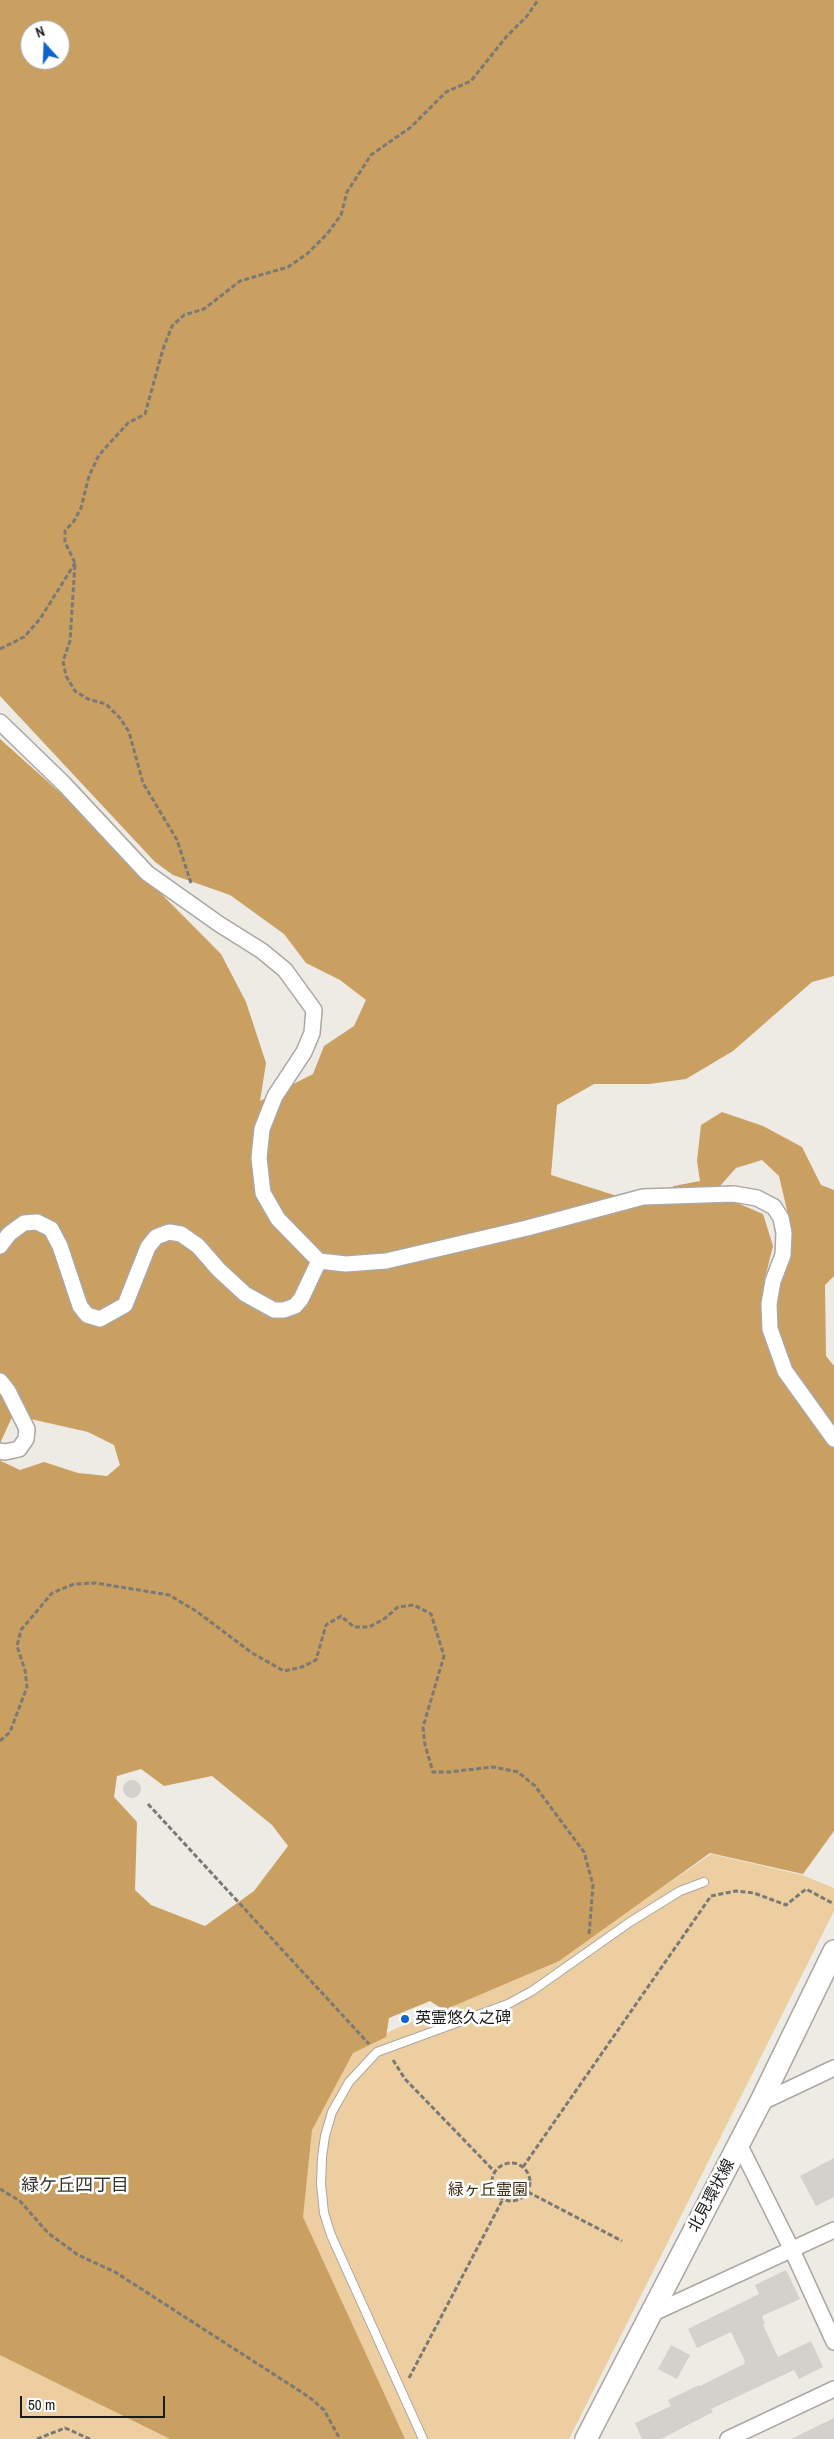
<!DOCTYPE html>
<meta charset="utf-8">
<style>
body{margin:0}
#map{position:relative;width:834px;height:2439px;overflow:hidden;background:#eeeae4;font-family:"Archivo Narrow",sans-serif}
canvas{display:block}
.north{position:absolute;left:20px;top:20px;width:50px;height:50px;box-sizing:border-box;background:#fff;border:1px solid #a4a4a3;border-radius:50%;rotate:340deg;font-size:14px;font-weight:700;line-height:20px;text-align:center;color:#1c1b19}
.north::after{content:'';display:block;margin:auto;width:18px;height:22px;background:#0f64ce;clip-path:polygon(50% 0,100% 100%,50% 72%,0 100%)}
.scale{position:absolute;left:20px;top:2396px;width:145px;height:22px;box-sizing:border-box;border:2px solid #1c1b19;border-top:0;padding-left:6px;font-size:15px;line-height:18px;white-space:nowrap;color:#1c1b19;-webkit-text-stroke:4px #fff;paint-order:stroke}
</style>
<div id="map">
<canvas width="834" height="2439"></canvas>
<div class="north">N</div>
<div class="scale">50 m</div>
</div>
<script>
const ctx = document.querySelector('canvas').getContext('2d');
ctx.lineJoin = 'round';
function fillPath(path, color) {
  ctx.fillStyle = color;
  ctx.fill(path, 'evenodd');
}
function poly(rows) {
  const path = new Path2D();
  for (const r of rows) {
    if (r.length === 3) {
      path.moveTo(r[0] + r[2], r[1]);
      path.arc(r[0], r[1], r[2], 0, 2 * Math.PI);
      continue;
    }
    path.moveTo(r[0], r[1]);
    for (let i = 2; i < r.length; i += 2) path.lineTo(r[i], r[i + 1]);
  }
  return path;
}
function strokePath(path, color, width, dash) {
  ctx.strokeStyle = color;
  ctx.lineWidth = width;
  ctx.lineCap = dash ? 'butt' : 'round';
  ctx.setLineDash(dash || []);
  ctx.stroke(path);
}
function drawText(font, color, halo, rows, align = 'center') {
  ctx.font = font + ' "Archivo Narrow","Noto Sans JP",sans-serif';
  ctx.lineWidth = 5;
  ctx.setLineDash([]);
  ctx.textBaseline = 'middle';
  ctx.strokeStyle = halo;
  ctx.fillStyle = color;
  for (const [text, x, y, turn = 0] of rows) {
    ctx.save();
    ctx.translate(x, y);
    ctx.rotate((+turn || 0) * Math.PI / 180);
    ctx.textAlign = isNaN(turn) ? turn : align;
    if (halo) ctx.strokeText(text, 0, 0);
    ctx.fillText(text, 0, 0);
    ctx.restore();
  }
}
fillPath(poly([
 [711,1854,802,1875,834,1888,834,1911,569,2439,402,2439,298,2220,307,2126,351,2048,556,1960],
 [0,2354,204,2439,0,2439]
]), '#eccea0');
fillPath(poly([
 [0,0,834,0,834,976,812,982,733,1051,686,1079,649,1084,594,1084,557,1105,551,1175,642,1204,674,1186,700,1181,697,1161,701,1125,722,1112,763,1126,802,1147,821,1185,834,1190,834,1276,825,1285,826,1356,834,1366,834,1831,803,1874,710,1853,559,1961,444,2010,430,2001,389,2018,386,2037,353,2053,312,2130,303,2217,405,2439,170,2439,0,2355,0,739,66,798,221,954,246,1002,266,1063,260,1101,313,1074,324,1046,354,1026,366,1000,340,980,306,963,284,934,230,895,173,875,155,862,0,696],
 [30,30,60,30,60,60,30,60],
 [762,1160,779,1176,790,1223,790,1256,784,1277,765,1278,773,1246,763,1214,735,1202,720,1186,736,1168],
 [13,1415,88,1432,114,1445,120,1465,107,1476,78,1473,44,1462,20,1470,1,1461,1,1441],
 [141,1769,164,1786,212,1776,272,1825,288,1846,254,1891,205,1926,151,1905,135,1890,137,1822,114,1797,117,1776]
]), '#c9a061');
fillPath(poly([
 [132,1789,9],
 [834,2158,834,2197,816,2206,800,2176],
 [786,2270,800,2299,762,2316,765,2324,763,2325,778,2357,811,2341,823,2367,799,2379,794,2370,711,2409,713,2412,661,2439,642,2439,635,2423,671,2406,668,2400,699,2385,700,2386,744,2364,745,2361,731,2332,697,2348,688,2329,759,2294,755,2285],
 [671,2345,690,2355,677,2379,658,2369],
 [834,2418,834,2439,791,2439]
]), '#d4d0cb');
const lane = poly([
 [423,2439,331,2235,324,2213,321,2184,322,2157,325,2136,332,2112,349,2082,377,2052,508,2004,532,1991,630,1922,680,1891,704,1882]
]);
const street = poly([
 [0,722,64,784,147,873,219,924,262,951,285,970,314,1010,312,1033,304,1052,275,1096,262,1129,259,1158,263,1193,278,1219,319,1261,346,1264,386,1261,527,1228,643,1197,734,1194,757,1198,774,1207,781,1218,784,1233,783,1255,773,1281,769,1304,770,1329,785,1371,834,1439],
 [0,1246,9,1234,24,1223,37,1222,51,1229,60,1246,80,1306,87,1315,100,1319,125,1305,148,1247,156,1237,169,1232,181,1234,198,1246,219,1270,245,1294,274,1310,284,1310,295,1306,301,1299,319,1261],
 [0,1381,8,1391,27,1429,26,1439,19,1449,5,1452,0,1451],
 [760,2103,834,2068],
 [739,2144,792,2250,834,2342],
 [649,2315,834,2230],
 [728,2439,834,2389]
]);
const secondary = poly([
 [586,2439,760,2103,834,1951]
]);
strokePath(lane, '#aba7a2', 10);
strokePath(street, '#aba7a2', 18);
strokePath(secondary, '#aba7a2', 24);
strokePath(poly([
 [0,649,24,637,40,619,75,563],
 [191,883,177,840,143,783,129,732,120,718,106,704,88,699,75,691,66,676,63,661,70,641,75,563,65,542,65,531,74,521,81,508,89,476,99,455,128,423,145,414,163,349,172,326,184,315,204,309,240,281,288,267,307,254,327,234,341,215,347,192,371,155,411,127,446,92,471,81,506,37,527,16,538,0],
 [0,1741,10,1732,27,1687,25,1670,17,1646,21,1630,52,1593,74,1584,96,1583,169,1595,196,1611,252,1653,284,1671,302,1667,316,1660,326,1625,341,1616,354,1627,369,1627,384,1619,398,1607,414,1605,431,1614,444,1656,423,1727,425,1745,433,1772,449,1772,493,1767,518,1772,535,1786,584,1852,593,1885,589,1935],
 [148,1804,369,2044],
 [711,1896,736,1891,754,1893,786,1905,806,1889,834,1904],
 [393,2060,405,2079,495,2172],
 [511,2182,19],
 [523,2167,711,1896],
 [0,2189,20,2201,48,2233,78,2255,115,2272,309,2397,324,2410,340,2439],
 [528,2192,622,2241],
 [409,2378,503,2199],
 [37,2439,65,2428,90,2439]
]), '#7b7975', 3, [5, 2.5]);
strokePath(lane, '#fff', 8);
strokePath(street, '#fff', 15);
strokePath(secondary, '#fff', 21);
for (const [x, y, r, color] of [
 [405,2019,5,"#0f64ce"]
]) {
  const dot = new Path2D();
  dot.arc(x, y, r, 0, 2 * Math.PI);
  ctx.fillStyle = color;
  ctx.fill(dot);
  strokePath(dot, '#fff', 2);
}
drawText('16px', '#1c1b19', '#fff', [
 ["英霊悠久之碑",415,2019]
], 'left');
drawText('16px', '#402f12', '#fff', [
 ["緑ヶ丘霊園",488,2191]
]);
drawText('16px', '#1c1b19', '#fff', [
 ["北見環状線",712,2196,-62]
]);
drawText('18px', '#393632', '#fff', [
 ["緑ケ丘四丁目",75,2186]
]);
</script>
